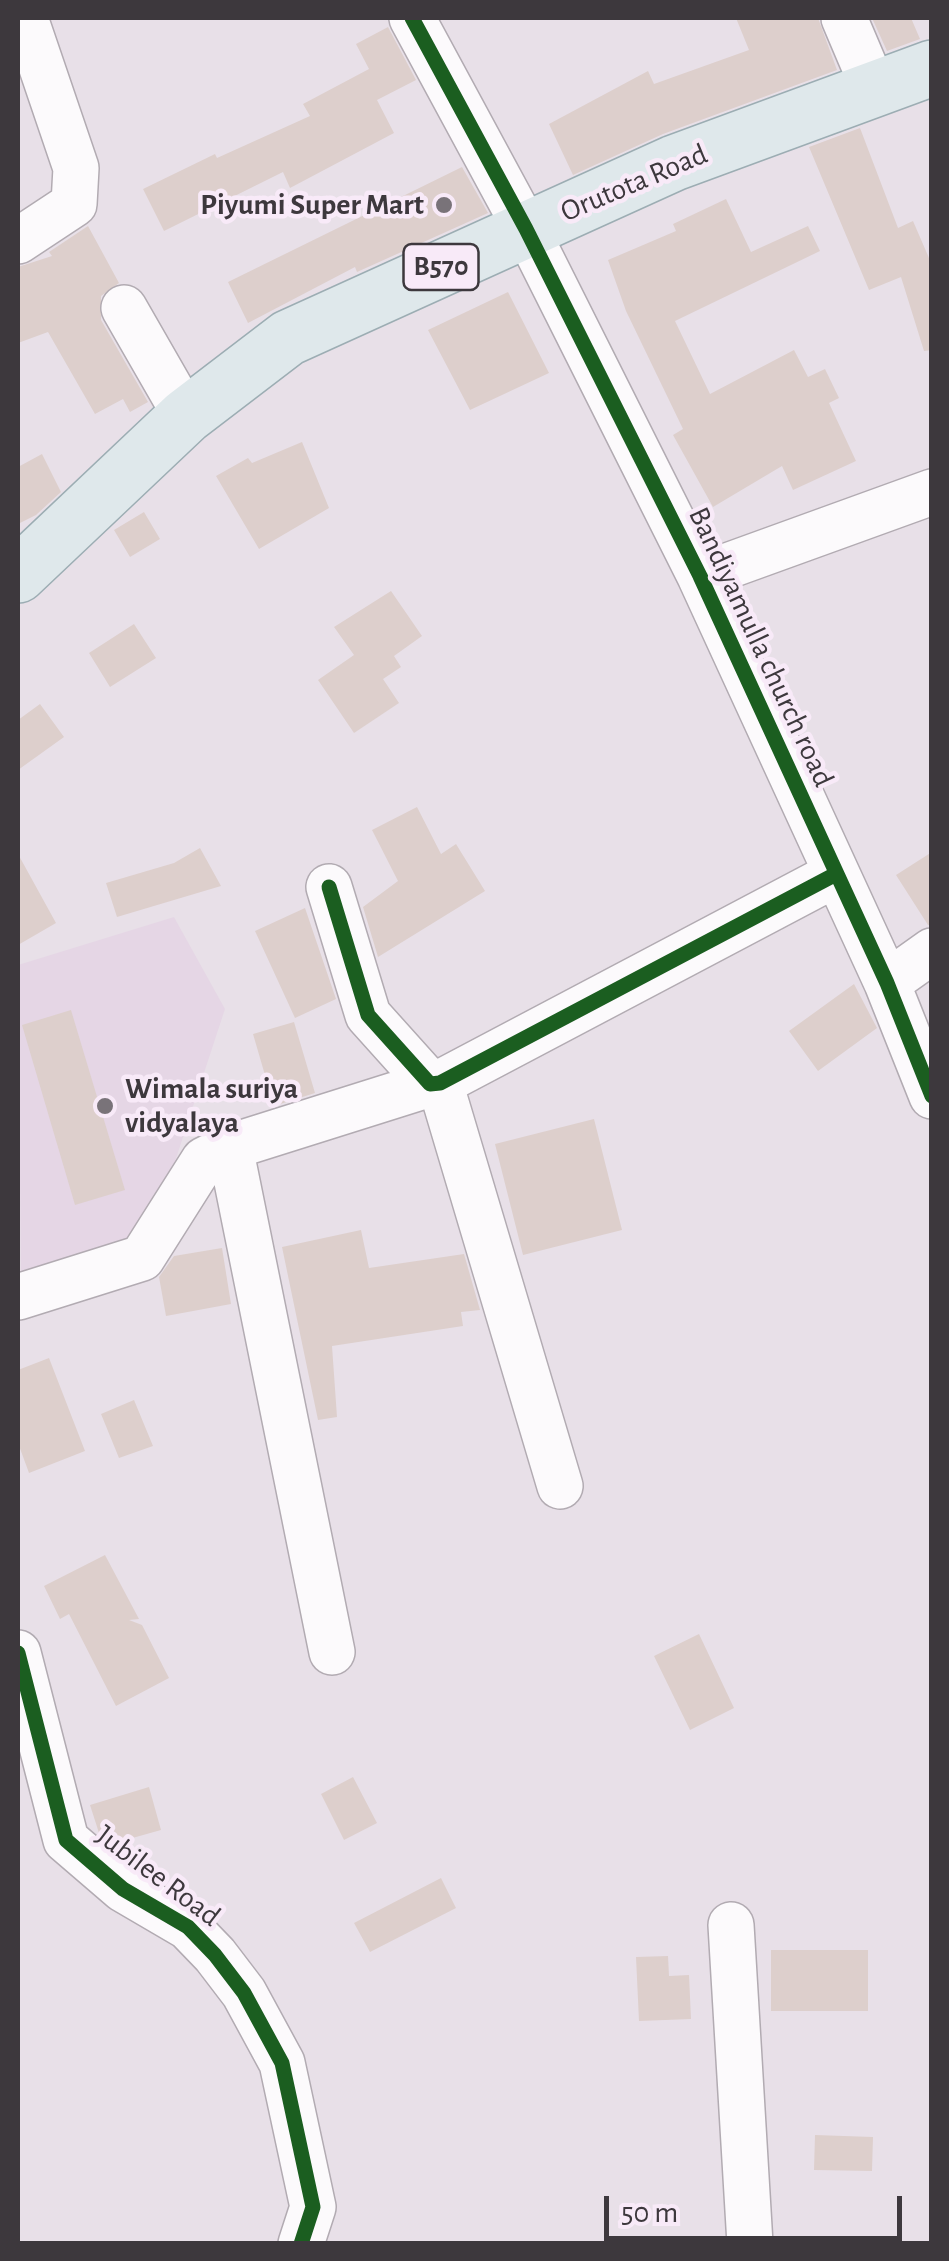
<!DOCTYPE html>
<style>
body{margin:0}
#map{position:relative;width:949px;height:2261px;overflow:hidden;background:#e8e0e8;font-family:"Alegreya Sans",sans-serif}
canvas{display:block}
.frame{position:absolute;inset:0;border:20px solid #3d383d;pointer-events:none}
.scale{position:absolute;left:604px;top:2196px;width:298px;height:45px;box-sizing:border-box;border:5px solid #3d383d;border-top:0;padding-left:12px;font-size:30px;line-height:35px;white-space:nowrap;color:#3d383d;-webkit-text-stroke:8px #f8eaf8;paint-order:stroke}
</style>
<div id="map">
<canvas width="949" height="2261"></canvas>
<div class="frame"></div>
<div class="scale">50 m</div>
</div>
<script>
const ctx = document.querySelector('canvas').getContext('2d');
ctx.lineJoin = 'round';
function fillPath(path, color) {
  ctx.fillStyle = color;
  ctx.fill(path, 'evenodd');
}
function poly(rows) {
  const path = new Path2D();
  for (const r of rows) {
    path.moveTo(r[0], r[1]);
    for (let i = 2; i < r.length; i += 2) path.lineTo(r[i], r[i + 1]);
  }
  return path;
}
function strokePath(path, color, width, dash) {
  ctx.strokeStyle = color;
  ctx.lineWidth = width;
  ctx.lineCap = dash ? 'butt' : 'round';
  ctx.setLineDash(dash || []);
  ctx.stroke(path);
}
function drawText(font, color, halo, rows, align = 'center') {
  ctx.font = font + ' "Alegreya Sans",sans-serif';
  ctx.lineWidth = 9;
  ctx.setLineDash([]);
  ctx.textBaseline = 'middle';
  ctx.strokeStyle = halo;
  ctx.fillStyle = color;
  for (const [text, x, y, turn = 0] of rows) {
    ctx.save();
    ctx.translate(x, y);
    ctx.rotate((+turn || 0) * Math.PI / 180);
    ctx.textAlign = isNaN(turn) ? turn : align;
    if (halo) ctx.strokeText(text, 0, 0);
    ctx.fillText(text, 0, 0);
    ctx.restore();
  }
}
fillPath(poly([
 [174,917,225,1009,146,1250,21,1292,18,965]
]), '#e5d6e5');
fillPath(poly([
 [736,18,818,18,837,70,663,134,573,175,549,124,648,71,654,84,749,50],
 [872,18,911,18,920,39,887,51],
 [388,27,416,80,377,100,394,133,290,188,283,172,164,231,143,189,215,154,217,158,310,116,303,104,369,69,356,44],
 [860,128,898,228,913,221,932,265,932,350,924,351,901,277,869,290,809,147],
 [462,167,488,213,357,272,355,267,248,323,228,282],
 [726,199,751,252,808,226,820,251,675,321,710,394,794,350,808,377,825,369,839,398,829,403,856,461,793,490,782,466,713,507,673,435,683,429,626,311,608,260,676,231,673,224],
 [88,226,119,283,101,296,101,320,148,402,130,412,123,399,95,414,48,332,18,343,18,267,52,256,49,252],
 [508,292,549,373,470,410,428,330],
 [302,442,329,508,259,549,216,476,248,458,252,463],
 [42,454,61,492,36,515,18,524,18,467],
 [144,512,160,539,130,557,114,530],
 [391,591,422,636,394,656,401,667,383,679,399,703,354,733,318,680,354,655,334,627],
 [134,624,156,658,110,687,89,653],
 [40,704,64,737,18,770,18,720],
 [417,807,441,854,456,844,485,891,378,957,363,907,398,881,372,830],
 [200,848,221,886,117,917,106,883,174,863],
 [932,852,932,925,928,925,896,875],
 [18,854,56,923,18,945],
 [305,908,336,999,295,1018,255,931],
 [854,984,877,1028,818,1071,789,1031],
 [71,1010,125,1190,75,1205,22,1025],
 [294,1022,315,1093,274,1106,253,1034],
 [594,1119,622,1230,523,1255,495,1144],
 [361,1230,369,1268,464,1254,480,1310,461,1312,463,1326,332,1346,337,1417,318,1420,282,1247],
 [222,1248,231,1304,166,1316,159,1277,174,1256],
 [49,1358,85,1451,29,1473,18,1443,18,1370],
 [134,1400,153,1446,119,1458,101,1414],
 [105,1555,139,1619,129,1620,142,1625,169,1678,116,1706,69,1614,60,1619,44,1586],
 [699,1634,734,1708,690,1730,654,1656],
 [353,1777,377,1823,344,1840,321,1794],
 [149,1787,161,1830,111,1844,99,1833,90,1805],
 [441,1878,456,1908,370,1952,354,1923],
 [771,1950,868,1950,868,2011,771,2011],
 [668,1956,669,1976,689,1975,691,2019,639,2021,636,1957],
 [815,2135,873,2137,872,2171,814,2170]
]), '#ddcfcc');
const minor = poly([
 [412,18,526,229,700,576,887,983,932,1096],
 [844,18,875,91],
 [18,241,74,204,76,168,25,18],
 [124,308,186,416],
 [700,576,932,492],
 [329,887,368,1015,430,1084,440,1083,836,874],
 [887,983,932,951],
 [440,1083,560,1486],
 [230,1147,332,1652],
 [18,1297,142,1258,204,1160,230,1147,430,1084],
 [18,1653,66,1840,123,1889,188,1927,215,1955,244,1993,282,2063,313,2207,301,2244],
 [731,1925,750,2244]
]);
const major = poly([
 [18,575,186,416,288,338,674,163,932,68]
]);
strokePath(minor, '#b2abb2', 48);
strokePath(major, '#9cadb3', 58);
strokePath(minor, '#fcfafc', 45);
strokePath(major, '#dfe8eb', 55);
strokePath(poly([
 [412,18,526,229,700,576,887,983,932,1096],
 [329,887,368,1015,430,1084,440,1083,836,874],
 [18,1653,66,1840,123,1889,188,1927,215,1955,244,1993,282,2063,313,2207,301,2244]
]), '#1b5e20', 15);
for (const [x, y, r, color] of [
 [444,205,10,"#797379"],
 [105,1106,10,"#797379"]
]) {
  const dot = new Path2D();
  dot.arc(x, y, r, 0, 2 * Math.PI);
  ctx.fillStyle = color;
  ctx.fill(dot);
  strokePath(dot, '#f8eaf8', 4);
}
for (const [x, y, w] of [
 [441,267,75]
]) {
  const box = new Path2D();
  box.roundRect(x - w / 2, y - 23, w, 46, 8);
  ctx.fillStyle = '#f8eaf8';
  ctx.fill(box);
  strokePath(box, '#3d383d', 2.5);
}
drawText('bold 28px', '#3d383d', null, [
 ["B570",441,267]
]);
drawText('30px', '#3d383d', '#f8eaf8', [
 ["Orutota Road",634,183,-23],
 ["Bandiyamulla church road",761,647,65],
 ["Jubilee Road",158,1876,37]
]);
drawText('bold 30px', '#3d383d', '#f8eaf8', [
 ["Piyumi Super Mart",424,205],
 ["Wimala suriya",125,1089,"left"],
 ["vidyalaya",125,1123,"left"]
], 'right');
</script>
